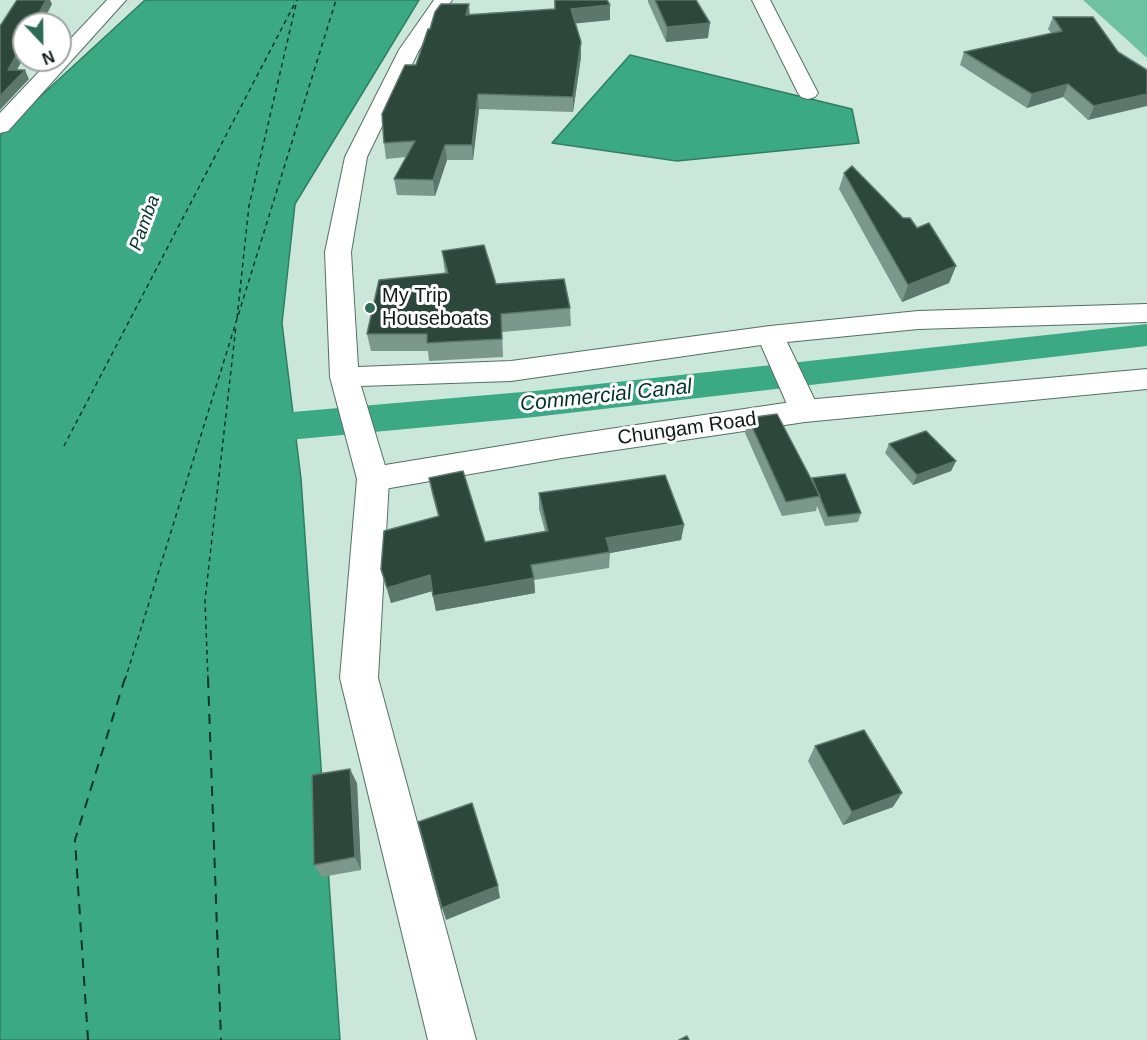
<!DOCTYPE html>
<style>
body{margin:0}
#map{position:relative;width:1147px;height:1040px;overflow:hidden;background:#cae7da;font-family:Arial,sans-serif}
canvas{display:block}
.north{position:absolute;left:12px;top:12px;width:60px;height:60px;box-sizing:border-box;background:#fff;border:2px solid #9fa4a2;border-radius:50%;rotate:158deg;font-size:16px;font-weight:700;line-height:24px;text-align:center;color:#101b17}
.north::after{content:'';display:block;margin:auto;width:21px;height:27px;background:#2e6b55;clip-path:polygon(50% 0,100% 100%,50% 72%,0 100%)}
</style>
<div id="map">
<canvas width="1147" height="1040"></canvas>
<div class="north">N</div>
</div>
<script>
const ctx = document.querySelector('canvas').getContext('2d');
ctx.lineJoin = 'round';
function fillPath(path, color) {
  ctx.fillStyle = color;
  ctx.fill(path, 'evenodd');
}
function poly(rows) {
  const path = new Path2D();
  for (const r of rows) {
    path.moveTo(r[0], r[1]);
    for (let i = 2; i < r.length; i += 2) path.lineTo(r[i], r[i + 1]);
  }
  return path;
}
function strokePath(path, color, width, dash) {
  ctx.strokeStyle = color;
  ctx.lineWidth = width;
  ctx.lineCap = dash ? 'butt' : 'round';
  ctx.setLineDash(dash || []);
  ctx.stroke(path);
}
function drawText(font, color, halo, rows, align = 'center') {
  ctx.font = font + ' Arial,sans-serif';
  ctx.lineWidth = 6;
  ctx.setLineDash([]);
  ctx.textBaseline = 'middle';
  ctx.strokeStyle = halo;
  ctx.fillStyle = color;
  for (const [text, x, y, turn = 0] of rows) {
    ctx.save();
    ctx.translate(x, y);
    ctx.rotate((+turn || 0) * Math.PI / 180);
    ctx.textAlign = isNaN(turn) ? turn : align;
    if (halo) ctx.strokeText(text, 0, 0);
    ctx.fillText(text, 0, 0);
    ctx.restore();
  }
}
fillPath(poly([
 [1083,0,1147,0,1147,58]
]), '#6ec2a3');
const water = poly([
 [145,0,419,0,295,204,282,323,301,479,340,1040,0,1040,0,136,6,128,145,0],
 [630,55,852,109,859,143,677,161,552,143,630,55]
]);
fillPath(water, '#3ca985');
strokePath(water, '#2f7e64', 1.5);
fillPath(poly([
 [1147,324,1147,346,534,417,235,445,221,441,216,431,221,421,235,417,534,391,1147,324]
]), '#3ca985');
strokePath(poly([
 [237,318,249,206,297,0],
 [64,446,295,3],
 [125,680,336,0],
 [208,680,205,600,236,326]
]), '#013425', 1.5, [4.5, 4]);
strokePath(poly([
 [208,678,221,1040],
 [88,1040,75,840,125,678]
]), '#013425', 2, [10, 8]);
const minor = poly([
 [107,0,126,0,8,131,0,133,0,113,50,60,60,60,60,50,107,0],
 [434,0,452,0,419,50,367,157,351,252,358,367,511,361,770,326,918,311,1147,304,1147,322,918,329,787,342,820,411,816,418,805,422,794,418,790,411,761,345,511,381,361,386,389,479,378,678,476,1040,428,1040,340,678,357,479,330,377,325,252,345,157,399,50,434,0],
 [752,0,770,0,818,93,815,97,808,99,801,97,798,93,752,0]
]);
const secondary = poly([
 [1147,369,1147,389,805,422,562,458,373,491,362,487,357,479,362,471,373,467,562,436,805,400,1147,369]
]);
strokePath(minor, '#556f64', 2);
strokePath(secondary, '#556f64', 2);
fillPath(minor, '#fff');
fillPath(secondary, '#fff');
fillPath(poly([
 [554,0,607,0,610,20,575,23,581,42,581,57,573,112,479,109,473,160,447,160,435,196,397,195,394,179,406,157,386,159,384,143,416,65,430,29,469,4,469,14,555,9],
 [648,0,696,0,708,38,666,42,648,2],
 [1053,17,1118,52,1088,120,1063,97,1027,108,960,65,964,52,1051,33,1048,29],
 [844,173,917,228,956,266,949,283,902,302,839,189],
 [442,251,496,284,570,308,571,326,502,332,503,357,429,361,428,351,371,351,367,334,445,273],
 [748,418,812,480,812,478,861,513,858,522,825,526,817,506,816,511,782,516,745,433],
 [889,444,956,461,951,471,913,485,885,453],
 [429,478,485,542,545,531,539,509,539,493,684,525,681,540,610,553,609,568,534,580,535,593,436,611,432,591,391,603,381,569,438,516,432,494],
 [815,746,893,807,843,825,808,761],
 [357,783,361,870,322,877,314,865]
]), '#7c978c');
fillPath(poly([
 [46,0,50,0,52,4,42,24,33,24],
 [469,4,470,18,466,15],
 [610,5,610,20,571,24,571,9],
 [710,23,708,38,666,42,667,27],
 [24,41,24,57,12,79,8,70],
 [581,42,581,57,573,112,573,97],
 [25,70,29,79,0,110,0,96],
 [1068,84,1063,97,1027,108,1032,94],
 [478,94,479,109,473,160,472,145],
 [1147,94,1147,106,1088,120,1094,106],
 [445,145,447,160,435,196,433,180],
 [956,266,949,283,902,302,908,285],
 [956,461,951,471,913,485,917,475],
 [684,525,681,540,610,553,606,538],
 [430,575,433,591,391,603,387,588],
 [534,578,535,593,436,611,433,596],
 [350,769,357,783,361,870,355,857],
 [902,793,893,807,843,825,852,812],
 [498,886,500,898,446,920,442,908]
]), '#5d776c');
const building = poly([
 [17,0,46,0,33,24,24,24,24,41,8,70,25,70,0,96,0,26,17,0],
 [555,0,607,0,610,5,571,9,581,42,573,97,478,94,472,145,445,145,433,180,394,179,415,141,384,143,382,114,405,65,416,65,428,29,430,29,435,12,441,4,469,4,466,15,555,9,555,0],
 [655,0,696,0,710,23,667,27,655,0],
 [1053,17,1093,17,1118,52,1147,70,1147,94,1094,106,1068,84,1032,94,964,52,1062,31,1053,17],
 [852,166,903,218,910,218,917,228,929,223,956,266,908,285,844,173,852,166],
 [484,245,496,284,564,279,570,308,501,314,502,339,427,343,427,334,367,334,379,280,448,273,442,251,484,245],
 [777,414,820,496,786,502,748,418,777,414],
 [926,431,956,461,917,475,889,444,926,431],
 [463,471,485,542,548,531,539,493,665,475,684,525,606,538,610,552,531,565,534,578,433,596,430,575,387,588,381,569,384,531,439,516,429,478,463,471],
 [845,474,861,513,828,517,812,478,845,474],
 [864,730,902,793,852,812,815,746,864,730],
 [350,769,355,857,314,865,312,775,350,769],
 [472,803,498,886,442,908,418,822,472,803],
 [687,1036,689,1040,679,1040,687,1036]
]);
fillPath(building, '#2e473d');
strokePath(building, '#5d776c', 1.5);
for (const [x, y, r, color] of [
 [370,308,6,"#2e6b55"]
]) {
  const dot = new Path2D();
  dot.arc(x, y, r, 0, 2 * Math.PI);
  ctx.fillStyle = color;
  ctx.fill(dot);
  strokePath(dot, '#fff', 2);
}
drawText('italic 18px', '#013425', '#fff', [
 ["Pamba",145,223,-70]
]);
drawText('20px', '#101b17', '#fff', [
 ["My Trip",382,296],
 ["Houseboats",382,319]
], 'left');
drawText('20px', '#101b17', '#fff', [
 ["Chungam Road",687,429,-8]
]);
drawText('italic 21px', '#013425', '#fff', [
 ["Commercial Canal",606,396,-6]
]);
</script>
